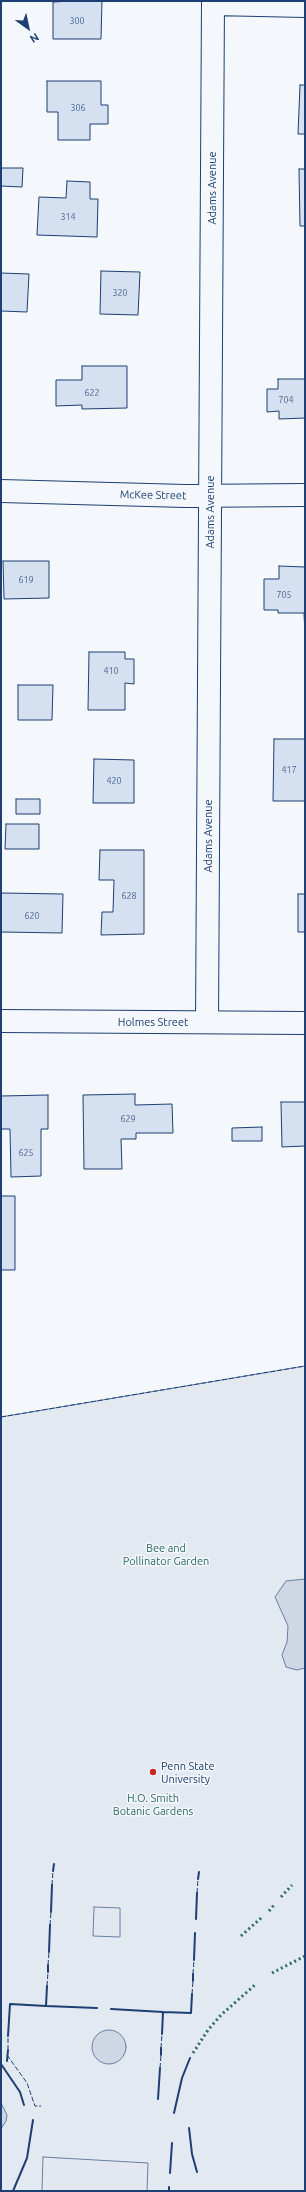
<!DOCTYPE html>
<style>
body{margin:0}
#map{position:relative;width:306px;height:2192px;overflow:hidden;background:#f4f7fb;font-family:Ubuntu,sans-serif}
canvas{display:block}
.frame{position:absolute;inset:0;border:2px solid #1d3f73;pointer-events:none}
.north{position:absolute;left:8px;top:8px;width:40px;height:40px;-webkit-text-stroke:3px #f4f7fb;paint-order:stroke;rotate:147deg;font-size:11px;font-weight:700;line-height:16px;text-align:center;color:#1d3f73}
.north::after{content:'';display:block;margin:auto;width:14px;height:18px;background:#1d3f73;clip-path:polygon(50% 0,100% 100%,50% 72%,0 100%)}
</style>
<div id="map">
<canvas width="306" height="2192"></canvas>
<div class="frame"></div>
<div class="north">N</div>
</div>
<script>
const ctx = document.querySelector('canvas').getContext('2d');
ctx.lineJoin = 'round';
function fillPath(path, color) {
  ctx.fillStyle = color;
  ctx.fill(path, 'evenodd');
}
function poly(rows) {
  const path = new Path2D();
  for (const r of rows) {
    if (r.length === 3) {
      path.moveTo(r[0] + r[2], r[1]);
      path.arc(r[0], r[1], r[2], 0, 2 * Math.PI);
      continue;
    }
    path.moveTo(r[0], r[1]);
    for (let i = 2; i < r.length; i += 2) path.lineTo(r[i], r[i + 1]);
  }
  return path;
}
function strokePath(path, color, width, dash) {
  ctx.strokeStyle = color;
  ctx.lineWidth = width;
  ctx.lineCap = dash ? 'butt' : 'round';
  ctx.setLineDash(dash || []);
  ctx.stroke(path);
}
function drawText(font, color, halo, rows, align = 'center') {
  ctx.font = font + ' Ubuntu,sans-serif';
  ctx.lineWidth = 3;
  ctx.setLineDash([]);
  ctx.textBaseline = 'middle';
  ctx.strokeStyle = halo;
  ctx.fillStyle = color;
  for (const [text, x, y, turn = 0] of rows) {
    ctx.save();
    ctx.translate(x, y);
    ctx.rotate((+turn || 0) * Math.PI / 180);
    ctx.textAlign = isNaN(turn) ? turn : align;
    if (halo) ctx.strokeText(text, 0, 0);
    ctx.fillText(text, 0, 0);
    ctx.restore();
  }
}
const green = poly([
 [305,1366,305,2191,1,2191,1,1417,305,1366]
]);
fillPath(green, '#e3e9f0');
strokePath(green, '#687fa3', 1);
const parking = poly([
 [94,1907,120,1908,120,1937,93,1936,94,1907],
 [43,2157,148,2163,147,2191,42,2191,43,2157]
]);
fillPath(parking, '#e3e8f0');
strokePath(parking, '#687fa3', 1);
const water = poly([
 [305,1579,305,1668,297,1670,286,1667,282,1655,287,1642,288,1626,275,1597,286,1581,305,1579],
 [109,2047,17],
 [1,2103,7,2115,6,2121,1,2129,1,2103]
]);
fillPath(water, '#cfd7e4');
strokePath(water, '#687fa3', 1);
const building = poly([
 [71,1,102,1,101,39,53,39,53,2,71,1],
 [47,81,101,81,101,105,108,105,108,124,90,124,90,140,58,140,58,112,47,112,47,81],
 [300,85,305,85,305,134,298,134,300,85],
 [1,168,23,168,22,187,1,186,1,168],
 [299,169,305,169,305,226,300,226,299,169],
 [67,181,90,182,90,199,98,199,97,237,37,235,39,197,66,198,67,181],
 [101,271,140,272,138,315,100,314,101,271],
 [1,273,29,274,27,312,1,311,1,273],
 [82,366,127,366,127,408,82,409,82,405,56,406,56,380,82,380,82,366],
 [278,379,305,379,305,418,279,419,279,411,267,412,267,389,278,389,278,379],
 [3,561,49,561,49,598,4,599,3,561],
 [279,566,305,567,305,635,304,613,278,613,278,610,264,610,264,579,279,579,279,566],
 [89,652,125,652,125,659,134,659,134,684,125,683,125,710,88,710,89,652],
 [18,685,53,685,52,720,18,720,18,685],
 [274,739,305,739,305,801,273,801,274,739],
 [94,759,134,760,134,803,93,803,94,759],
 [16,799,40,799,40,814,16,814,16,799],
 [6,824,39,824,39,849,5,849,6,824],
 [100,850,144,850,144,934,101,935,102,912,113,912,114,880,99,880,100,850],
 [1,893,63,894,62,933,1,932,1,893],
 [298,894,305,894,305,932,298,932,298,894],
 [135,1094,135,1105,172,1104,173,1133,136,1133,136,1139,121,1139,122,1169,84,1169,83,1095,135,1094],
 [48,1095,48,1129,41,1129,41,1176,11,1177,10,1129,1,1129,1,1096,48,1095],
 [281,1102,305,1102,305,1146,282,1147,281,1102],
 [262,1127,262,1141,232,1141,232,1128,262,1127],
 [1,1196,15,1196,15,1270,1,1270,1,1196]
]);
fillPath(building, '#d5e0f0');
strokePath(building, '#1d3f73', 1);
const street = poly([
 [213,4,305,6],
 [1,491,185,496,305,495],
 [1,1021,305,1023],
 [207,1022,213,1]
]);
strokePath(street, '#1d3f73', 24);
strokePath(street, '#f4f7fb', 22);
strokePath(poly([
 [281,1897,292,1885],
 [269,1911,274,1905],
 [241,1936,261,1918],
 [272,1973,305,1956],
 [193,2053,208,2030,221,2015,256,1984]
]), '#2c6c60', 3, [2, 3]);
strokePath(poly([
 [1,1417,305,1366],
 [52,1885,53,1871],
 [197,1893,198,1879],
 [50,1925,51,1912],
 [48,1965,49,1952],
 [193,1974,194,1960],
 [47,1986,48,1972],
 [192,1994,193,1981],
 [161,2048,162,2034],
 [8,2050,8,2036],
 [7,2055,27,2083,35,2106,41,2106],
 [160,2068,161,2055]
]), '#1d3f73', 1, [5, 2]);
strokePath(poly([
 [53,1871,54,1864],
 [198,1879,199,1872],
 [51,1912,52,1885],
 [196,1919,197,1893],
 [49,1952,50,1925],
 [194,1960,195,1933],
 [48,1972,48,1965],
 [193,1981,193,1974],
 [46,2006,97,2008],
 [111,2009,163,2012],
 [162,2034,163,2012,191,2013,192,1994],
 [8,2036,10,2004,46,2006,47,1986],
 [161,2055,161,2048],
 [7,2061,8,2050],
 [1,2064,20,2092,24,2105],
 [158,2099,160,2068],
 [174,2113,182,2078,190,2058],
 [189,2128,192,2154,197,2172],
 [170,2173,172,2143],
 [13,2191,27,2158,33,2120],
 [169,2191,169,2187]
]), '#1d3f73', 2);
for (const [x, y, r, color] of [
 [153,1772,4,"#c62828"]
]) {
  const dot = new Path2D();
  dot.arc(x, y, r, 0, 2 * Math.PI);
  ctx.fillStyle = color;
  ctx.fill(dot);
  strokePath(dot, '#f4f7fb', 1.5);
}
drawText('9px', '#4b6792', null, [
 ["300",77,21],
 ["306",78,108],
 ["314",68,217],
 ["320",120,293],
 ["622",92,393],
 ["704",286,400],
 ["619",26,580],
 ["705",284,595],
 ["410",111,671],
 ["417",289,770],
 ["420",114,781],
 ["628",129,896],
 ["620",32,916],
 ["629",128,1119],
 ["625",26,1153]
]);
drawText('11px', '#1d3f73', '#f4f7fb', [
 ["Adams Avenue",212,188,-90],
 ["McKee Street",153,495,1],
 ["Adams Avenue",210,512,-90],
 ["Adams Avenue",208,836,-90],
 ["Holmes Street",153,1022]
]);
drawText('11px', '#2c6c60', '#f4f7fb', [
 ["Bee and",166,1548],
 ["Pollinator Garden",166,1561],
 ["H.O. Smith",153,1798],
 ["Botanic Gardens",153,1811]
]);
drawText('11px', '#1d3f73', '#f4f7fb', [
 ["Penn State",161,1766],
 ["University",161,1779]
], 'left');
</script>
